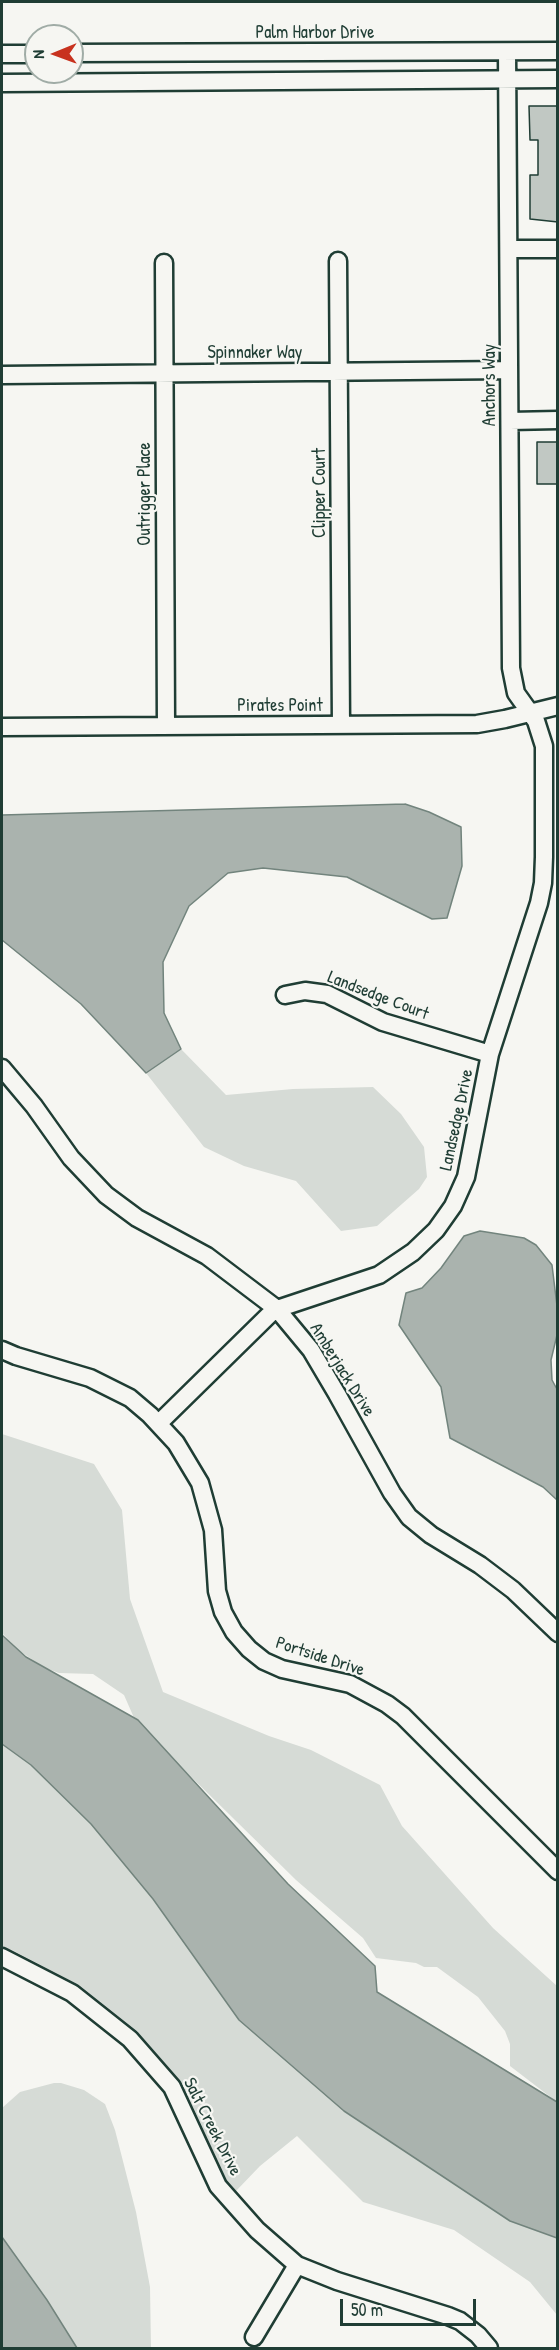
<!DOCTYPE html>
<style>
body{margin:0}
#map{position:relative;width:559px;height:2350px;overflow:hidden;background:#f6f6f2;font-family:"Patrick Hand",sans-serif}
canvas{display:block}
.frame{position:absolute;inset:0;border:3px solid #1f3d34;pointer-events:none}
.north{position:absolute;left:24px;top:24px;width:60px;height:60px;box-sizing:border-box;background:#f6f6f2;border:2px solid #a0aca6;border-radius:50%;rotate:269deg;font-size:16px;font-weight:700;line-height:24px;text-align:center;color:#1f3d34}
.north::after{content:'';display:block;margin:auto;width:21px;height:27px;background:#c8321e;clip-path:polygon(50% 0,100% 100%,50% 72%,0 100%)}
.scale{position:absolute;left:340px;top:2299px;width:136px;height:27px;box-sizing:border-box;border:3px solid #1f3d34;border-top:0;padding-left:8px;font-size:18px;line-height:21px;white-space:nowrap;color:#1f3d34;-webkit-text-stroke:4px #f6f6f2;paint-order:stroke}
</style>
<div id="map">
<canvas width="559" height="2350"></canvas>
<div class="frame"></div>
<div class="north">N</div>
<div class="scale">50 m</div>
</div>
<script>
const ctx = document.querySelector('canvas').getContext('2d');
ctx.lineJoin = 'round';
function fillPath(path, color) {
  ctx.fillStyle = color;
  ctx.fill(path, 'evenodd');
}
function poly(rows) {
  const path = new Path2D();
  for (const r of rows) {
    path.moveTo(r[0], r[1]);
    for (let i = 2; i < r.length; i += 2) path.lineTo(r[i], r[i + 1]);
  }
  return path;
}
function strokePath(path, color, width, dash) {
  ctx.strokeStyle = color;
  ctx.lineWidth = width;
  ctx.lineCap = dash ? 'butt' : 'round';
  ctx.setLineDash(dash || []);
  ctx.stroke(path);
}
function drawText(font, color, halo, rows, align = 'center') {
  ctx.font = font + ' "Patrick Hand",sans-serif';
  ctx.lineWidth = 4.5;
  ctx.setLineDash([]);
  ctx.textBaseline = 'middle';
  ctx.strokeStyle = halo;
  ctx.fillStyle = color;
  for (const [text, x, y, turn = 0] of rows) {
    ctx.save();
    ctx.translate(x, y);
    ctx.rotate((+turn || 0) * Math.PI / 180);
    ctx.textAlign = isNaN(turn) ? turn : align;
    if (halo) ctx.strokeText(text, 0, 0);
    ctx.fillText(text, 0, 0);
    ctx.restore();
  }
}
fillPath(poly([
 [181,1049,226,1095,293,1089,373,1087,401,1114,424,1147,427,1177,419,1189,377,1226,341,1231,296,1181,244,1166,204,1147,146,1073],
 [2,1434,94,1464,122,1510,130,1599,163,1692,269,1736,311,1750,380,1785,402,1826,493,1928,557,1986,557,2102,510,2066,510,2044,505,2031,478,1997,437,1967,424,1967,416,1963,376,1958,363,1938,296,1880,174,1760,142,1736,124,1695,93,1674,59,1673,45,1668,18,1650,2,1633],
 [2,1727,557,2229,557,2315,530,2282,454,2230,363,2202,297,2136,260,2166,236,2191,227,2181,182,2083,137,2031,79,1985,12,1950,2,1947],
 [54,2083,61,2083,84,2090,105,2104,115,2130,136,2212,150,2287,151,2348,77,2348,47,2300,2,2237,2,2108,20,2092]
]), '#d6dbd6');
const water = poly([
 [405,804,429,812,461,827,462,866,447,918,432,919,347,877,263,868,228,873,189,906,163,962,164,1013,181,1049,146,1073,81,1004,2,940,2,815,405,804],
 [480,1231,524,1238,536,1245,552,1265,557,1306,557,1335,551,1360,552,1380,558,1391,557,1500,543,1487,450,1438,441,1387,399,1325,406,1293,422,1288,441,1268,464,1236,480,1231],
 [2,1635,26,1657,138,1720,288,1884,375,1966,377,1992,557,2102,557,2238,510,2221,344,2111,239,2020,153,1899,91,1824,31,1765,2,1744,2,1635],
 [2,2237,47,2300,77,2348,2,2348,2,2237]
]);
fillPath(water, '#aab3ae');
strokePath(water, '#72847d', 1.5);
const building = poly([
 [529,106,558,106,558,222,530,219,530,175,538,175,538,140,530,140,529,106],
 [537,442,558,442,558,484,537,484,537,442]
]);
fillPath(building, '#c1c8c3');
strokePath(building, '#1f3d34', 1.5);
const street = poly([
 [72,53,558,51],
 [2,54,36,54],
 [2,83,558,79],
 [509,249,558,249],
 [338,261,341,725],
 [164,263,166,726],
 [2,375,509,370],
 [510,421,558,420],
 [2,727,477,724,505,719,558,706],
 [285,995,305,991,327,994,383,1022,490,1054],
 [2,1068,34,1106,71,1158,106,1195,137,1218,207,1256,277,1309,311,1350,337,1394,392,1493,409,1517,431,1535,480,1565,513,1590,558,1633],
 [2,1350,16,1356,90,1378,130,1398,150,1415,176,1443,200,1483,213,1530,217,1591,223,1612,234,1632,249,1649,264,1661,282,1669,350,1684,387,1704,403,1716,558,1871],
 [159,1423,270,1314,277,1309,379,1275,413,1252,436,1230,453,1206,466,1177,490,1054,539,903,543,883,544,857,544,746,536,721,516,693,511,668,507,52],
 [2,1957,72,1993,130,2039,172,2087,218,2186,257,2230,297,2265,337,2281,448,2316,460,2321,478,2335,489,2348],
 [254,2337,297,2265]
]);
strokePath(street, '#1f3d34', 21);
strokePath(street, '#f6f6f2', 16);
drawText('18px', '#1f3d34', '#f6f6f2', [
 ["Palm Harbor Drive",315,33],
 ["Spinnaker Way",255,353],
 ["Anchors Way",490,385,-90],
 ["Clipper Court",320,493,-90],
 ["Outrigger Place",145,494,-90],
 ["Pirates Point",280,706],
 ["Landsedge Court",378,996,21],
 ["Landsedge Drive",457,1120,-78],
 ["Amberjack Drive",342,1370,58],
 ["Portside Drive",320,1657,18],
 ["Salt Creek Drive",212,2127,63]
]);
</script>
